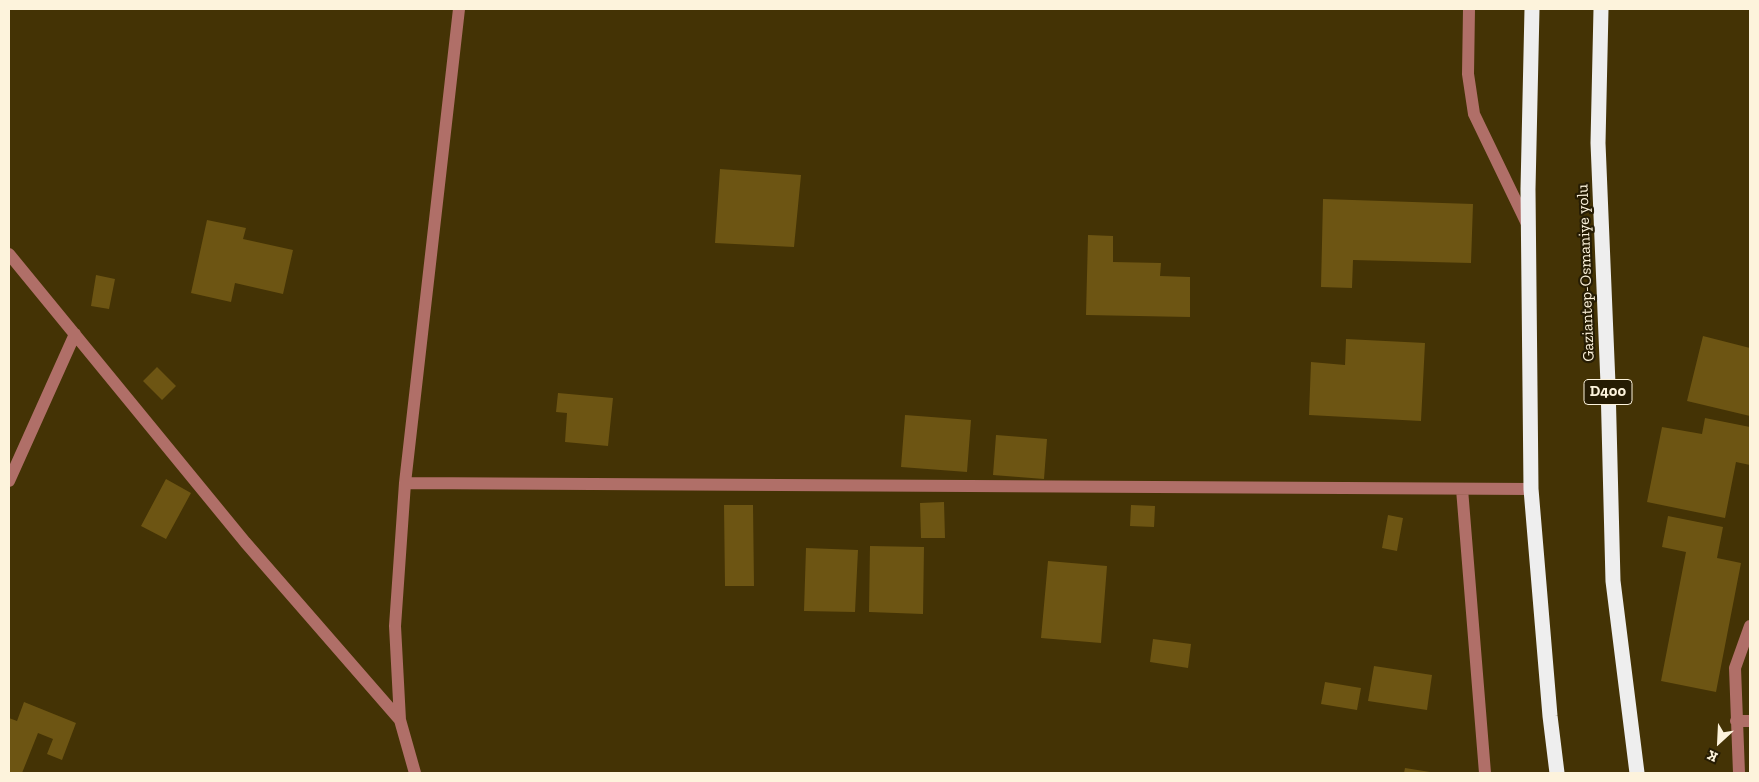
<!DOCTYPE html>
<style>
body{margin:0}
#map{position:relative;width:1759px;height:782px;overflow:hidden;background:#443305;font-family:"Zilla Slab",serif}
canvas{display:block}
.frame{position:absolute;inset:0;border:10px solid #fdf3dc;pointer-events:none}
.north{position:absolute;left:1694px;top:717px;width:50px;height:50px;-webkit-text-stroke:4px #261c03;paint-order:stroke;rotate:205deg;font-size:14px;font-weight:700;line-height:20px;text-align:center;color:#fdf3dc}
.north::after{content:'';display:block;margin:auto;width:18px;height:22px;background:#fdf3dc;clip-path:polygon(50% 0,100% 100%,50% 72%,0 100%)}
</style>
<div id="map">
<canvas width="1759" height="782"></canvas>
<div class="frame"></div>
<div class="north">K</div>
</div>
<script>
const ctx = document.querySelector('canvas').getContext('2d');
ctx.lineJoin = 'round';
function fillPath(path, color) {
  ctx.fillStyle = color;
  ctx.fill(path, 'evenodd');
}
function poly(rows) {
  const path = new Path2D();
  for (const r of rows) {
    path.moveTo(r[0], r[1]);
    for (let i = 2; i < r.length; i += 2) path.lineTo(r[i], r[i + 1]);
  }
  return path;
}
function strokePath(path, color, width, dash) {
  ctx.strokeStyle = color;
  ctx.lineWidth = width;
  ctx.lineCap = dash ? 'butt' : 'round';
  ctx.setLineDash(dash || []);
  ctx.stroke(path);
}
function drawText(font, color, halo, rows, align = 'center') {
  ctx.font = font + ' "Zilla Slab",serif';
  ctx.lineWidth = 4.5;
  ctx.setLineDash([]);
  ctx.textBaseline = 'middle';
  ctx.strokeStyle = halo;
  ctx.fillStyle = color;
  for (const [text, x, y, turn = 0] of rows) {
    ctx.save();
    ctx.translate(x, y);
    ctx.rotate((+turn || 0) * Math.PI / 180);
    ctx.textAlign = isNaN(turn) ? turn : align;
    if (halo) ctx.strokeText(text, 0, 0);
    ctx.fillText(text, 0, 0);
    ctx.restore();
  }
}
fillPath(poly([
 [720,169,801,175,794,247,715,243],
 [1323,199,1473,204,1471,263,1353,260,1352,288,1321,287],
 [207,220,246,228,243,239,293,250,283,294,235,283,231,302,191,293],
 [1088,235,1113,236,1113,262,1161,263,1160,276,1190,277,1190,317,1086,315],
 [96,275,115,279,109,309,91,306],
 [1703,336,1750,348,1750,416,1687,401],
 [1346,339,1425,343,1421,421,1309,415,1311,362,1345,365],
 [157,367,176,386,162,400,143,381],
 [558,393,613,398,608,446,565,442,567,413,556,412],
 [905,415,971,420,967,472,901,467],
 [1705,418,1750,427,1750,465,1736,462,1725,518,1647,502,1662,427,1702,434],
 [996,435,1047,439,1044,479,993,475],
 [166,479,191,493,166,539,141,526],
 [944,502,945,538,921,538,920,503],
 [724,505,753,505,754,586,725,586],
 [1131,505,1155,506,1154,527,1130,526],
 [1388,515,1403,518,1397,551,1382,548],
 [1668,516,1723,527,1717,558,1741,563,1716,692,1661,681,1686,552,1662,547],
 [870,546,924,547,923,614,869,612],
 [806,548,858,550,855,612,804,611],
 [1048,561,1107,566,1101,643,1041,638],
 [1153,639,1191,644,1188,668,1150,662],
 [1374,666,1432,675,1427,710,1368,701],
 [1325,682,1361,688,1357,710,1321,704],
 [24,702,76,723,62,760,47,754,53,739,38,733,22,773,9,773,9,718,17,721],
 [1405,768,1430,772,1429,773,1404,773]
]), '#6d5513');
strokePath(poly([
 [1469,9,1468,74,1474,114,1528,226],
 [9,254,245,542,400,720],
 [9,481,75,334],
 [405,483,1531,489],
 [1462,489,1485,773],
 [1736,721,1750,721],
 [415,773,400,720,395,626,405,483,459,9],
 [1739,773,1735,668,1750,626]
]), '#b06f68', 12);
strokePath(poly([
 [1532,9,1528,189,1531,489,1550,716,1557,773],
 [1601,9,1598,143,1608,384,1613,581,1637,773]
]), '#eee', 15);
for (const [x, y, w] of [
 [1608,392,48]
]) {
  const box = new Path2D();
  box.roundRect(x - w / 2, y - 12.5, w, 25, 4);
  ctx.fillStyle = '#261c03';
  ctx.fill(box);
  strokePath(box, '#fdf3dc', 1);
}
drawText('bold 15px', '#fdf3dc', null, [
 ["D400",1608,392]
]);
drawText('16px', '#fdf3dc', '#261c03', [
 ["Gaziantep-Osmaniye yolu",1586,273,-92]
]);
</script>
